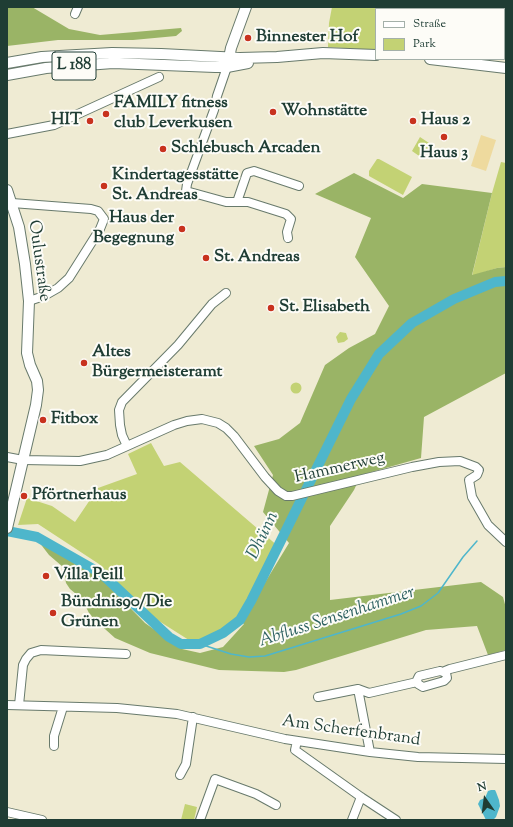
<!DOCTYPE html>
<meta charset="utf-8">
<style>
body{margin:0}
#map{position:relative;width:513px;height:827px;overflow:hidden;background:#efebd3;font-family:"Sorts Mill Goudy",serif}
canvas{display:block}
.frame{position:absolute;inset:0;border:8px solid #1f3d34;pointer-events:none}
.legend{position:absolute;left:375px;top:8px;width:130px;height:52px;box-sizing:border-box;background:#fdfcf7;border:1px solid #a4b0a9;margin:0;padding:5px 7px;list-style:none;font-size:12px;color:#1f3d34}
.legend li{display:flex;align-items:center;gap:8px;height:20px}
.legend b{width:20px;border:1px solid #a4b0a9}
.north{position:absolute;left:465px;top:779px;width:40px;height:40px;-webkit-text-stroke:3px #fdfcf7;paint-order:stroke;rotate:346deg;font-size:11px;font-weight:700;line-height:16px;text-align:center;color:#1f3d34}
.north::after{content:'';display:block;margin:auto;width:14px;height:18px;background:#1f3d34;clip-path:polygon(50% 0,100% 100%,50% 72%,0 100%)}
</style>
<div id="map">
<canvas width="513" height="827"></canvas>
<div class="frame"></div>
<ul class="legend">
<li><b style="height:5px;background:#fff"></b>Straße</li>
<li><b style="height:11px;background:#c3d274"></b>Park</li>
</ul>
<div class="north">N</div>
</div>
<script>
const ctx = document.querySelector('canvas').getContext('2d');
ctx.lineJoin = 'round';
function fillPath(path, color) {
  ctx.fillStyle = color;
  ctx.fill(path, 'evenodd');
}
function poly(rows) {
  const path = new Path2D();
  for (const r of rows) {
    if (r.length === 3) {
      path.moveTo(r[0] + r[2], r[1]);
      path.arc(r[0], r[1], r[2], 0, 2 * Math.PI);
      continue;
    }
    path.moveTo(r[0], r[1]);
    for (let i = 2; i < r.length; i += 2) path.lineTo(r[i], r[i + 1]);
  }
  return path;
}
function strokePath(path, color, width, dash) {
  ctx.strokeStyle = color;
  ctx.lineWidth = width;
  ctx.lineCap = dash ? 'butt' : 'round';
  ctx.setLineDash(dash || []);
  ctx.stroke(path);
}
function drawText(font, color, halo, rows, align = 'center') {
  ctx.font = font + ' "Sorts Mill Goudy",serif';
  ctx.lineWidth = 4;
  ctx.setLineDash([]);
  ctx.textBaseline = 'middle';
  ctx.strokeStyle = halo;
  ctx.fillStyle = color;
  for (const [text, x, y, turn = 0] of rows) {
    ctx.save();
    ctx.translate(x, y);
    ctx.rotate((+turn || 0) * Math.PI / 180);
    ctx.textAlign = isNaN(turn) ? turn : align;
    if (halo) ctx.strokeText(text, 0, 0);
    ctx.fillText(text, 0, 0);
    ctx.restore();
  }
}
fillPath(poly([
 [332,7,420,7,420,9,376,9,376,50,328,47,329,23],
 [420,137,429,143,430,145,422,158,412,151],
 [377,159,379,159,412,177,403,195,369,176,369,171],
 [501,162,506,163,506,267,497,268,472,276,492,193],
 [340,332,346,333,348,339,344,342,338,343,336,337],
 [296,388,5.5],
 [151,443,164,466,180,462,279,547,248,603,227,632,192,642,151,616,99,564,38,524,18,525,27,498,52,506,75,522,98,488,137,474,128,454],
 [185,804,197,807,194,820,181,820]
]), '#c3d274');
fillPath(poly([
 [7,7,32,7,69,29,100,35,181,28,182,31,176,36,133,40,58,40,7,46],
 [354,173,403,198,422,184,492,193,472,275,497,268,506,267,506,373,424,417,421,458,361,475,354,490,330,526,330,600,481,582,503,597,506,608,506,650,488,655,477,626,426,630,296,670,284,672,219,670,150,653,115,638,96,621,89,613,82,599,70,589,66,583,63,567,49,555,39,542,42,538,91,568,145,623,182,649,200,653,223,647,244,624,241,622,289,543,263,512,273,475,254,446,279,439,300,423,325,365,349,348,375,334,389,306,355,257,371,218,315,194]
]), '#9ab466');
fillPath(poly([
 [481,135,496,140,486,171,471,166]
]), '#eeda9e');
fillPath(poly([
 [491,790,495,790,496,792,499,800,500,806,496,817,493,820,486,820,478,804,480,800,485,798,488,791]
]), '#4eb6cb');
strokePath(poly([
 [200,644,231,654,249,657,265,656,401,614,421,606,438,593,463,557,477,541]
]), '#4eb6cb', 1.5);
strokePath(poly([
 [7,531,37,537,102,574,169,637,181,644,200,644,223,633,240,620,251,601,351,399,379,354,412,323,454,299,495,282,506,281]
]), '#4eb6cb', 10);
const minor = poly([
 [75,14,78,7],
 [227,67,217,96,214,110,187,184,186,191,226,202,248,202,286,214,291,219,287,232,288,238],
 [7,134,54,125,159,77],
 [237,202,247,173,254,171,299,186],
 [12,203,91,209,98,211,104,219,100,229,69,278,58,288,44,296,29,301],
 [127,446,122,435,120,425,119,410,122,402,178,345,212,304,226,293],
 [7,457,23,460,80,461,107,455,174,425,187,421,202,419,218,423,226,428,234,436,265,477,278,491,286,496,292,496,412,467,439,462,460,461,476,467,479,470,477,475,469,480,472,497,488,525,506,542],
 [440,671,446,673,447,678,444,681,423,687,418,684,417,680,419,676,440,671],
 [445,671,450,669,506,655],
 [318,697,358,689],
 [7,705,117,708,177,714,285,739,370,752,418,757,506,759],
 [19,705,23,665,26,659,31,653,41,650,126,654],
 [297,741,295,750,361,797,396,820],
 [54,746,54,736,63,707],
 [370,752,358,689,369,693,417,682],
 [180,775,186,764,193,717],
 [7,812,42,820],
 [200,820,215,779,256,794,276,805],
 [352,820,361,797]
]);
const major = poly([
 [430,59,506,68],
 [7,63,42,57,112,53,161,54,240,58,277,57,323,53,376,55],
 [228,63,231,48,246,7],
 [7,75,46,68,113,63,215,67,227,67,248,63],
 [7,190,19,227,25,264,29,301,27,353,30,365,37,381,38,390,36,405,7,528]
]);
strokePath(minor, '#687a6c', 10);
strokePath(major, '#687a6c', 12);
strokePath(minor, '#fff', 8);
strokePath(major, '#fff', 10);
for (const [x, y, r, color] of [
 [248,38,4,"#c8321e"],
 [273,112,4,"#c8321e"],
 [106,114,4,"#c8321e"],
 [90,121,4,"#c8321e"],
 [413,121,4,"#c8321e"],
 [444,137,4,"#c8321e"],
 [163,149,4,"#c8321e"],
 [104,186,4,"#c8321e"],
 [182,229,4,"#c8321e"],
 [206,258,4,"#c8321e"],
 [271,308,4,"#c8321e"],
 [84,363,4,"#c8321e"],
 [43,420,4,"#c8321e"],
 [24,496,4,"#c8321e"],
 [46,576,4,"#c8321e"],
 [53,613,4,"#c8321e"]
]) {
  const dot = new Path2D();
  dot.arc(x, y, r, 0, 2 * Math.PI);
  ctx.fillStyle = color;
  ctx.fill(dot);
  strokePath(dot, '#fdfcf7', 1.5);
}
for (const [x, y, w] of [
 [74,66,44]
]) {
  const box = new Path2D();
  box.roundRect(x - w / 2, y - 14, w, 28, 3);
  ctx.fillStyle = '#fdfcf7';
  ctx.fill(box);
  strokePath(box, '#1f3d34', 1);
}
drawText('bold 16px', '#1f3d34', null, [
 ["L 188",74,66]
]);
drawText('bold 17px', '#1f3d34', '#fdfcf7', [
 ["Binnester Hof",256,38],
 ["FAMILY fitness",114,104],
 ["club Leverkusen",114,124],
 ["Wohnstätte",281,112],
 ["HIT",82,121,"right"],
 ["Haus 2",421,121],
 ["Schlebusch Arcaden",171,149],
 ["Haus 3",444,154,"center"],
 ["Kindertagesstätte",112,176],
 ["St. Andreas",112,196],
 ["Haus der",174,219,"right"],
 ["Begegnung",174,239,"right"],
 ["St. Andreas",214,258],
 ["St. Elisabeth",279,308],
 ["Altes",92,353],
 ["Bürgermeisteramt",92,373],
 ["Fitbox",51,420],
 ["Pförtnerhaus",32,496],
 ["Villa Peill",54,576],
 ["Bündnis90/Die",61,603],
 ["Grünen",61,623]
], 'left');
drawText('17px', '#1f3d34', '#fdfcf7', [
 ["Oulustraße",38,261,82],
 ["Hammerweg",340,469,-13],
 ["Am Scherfenbrand",351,732,8]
]);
drawText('italic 18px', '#2d6161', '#fdfcf7', [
 ["Dhünn",264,536,-64],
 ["Abfluss Sensenhammer",337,618,-18]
]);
</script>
